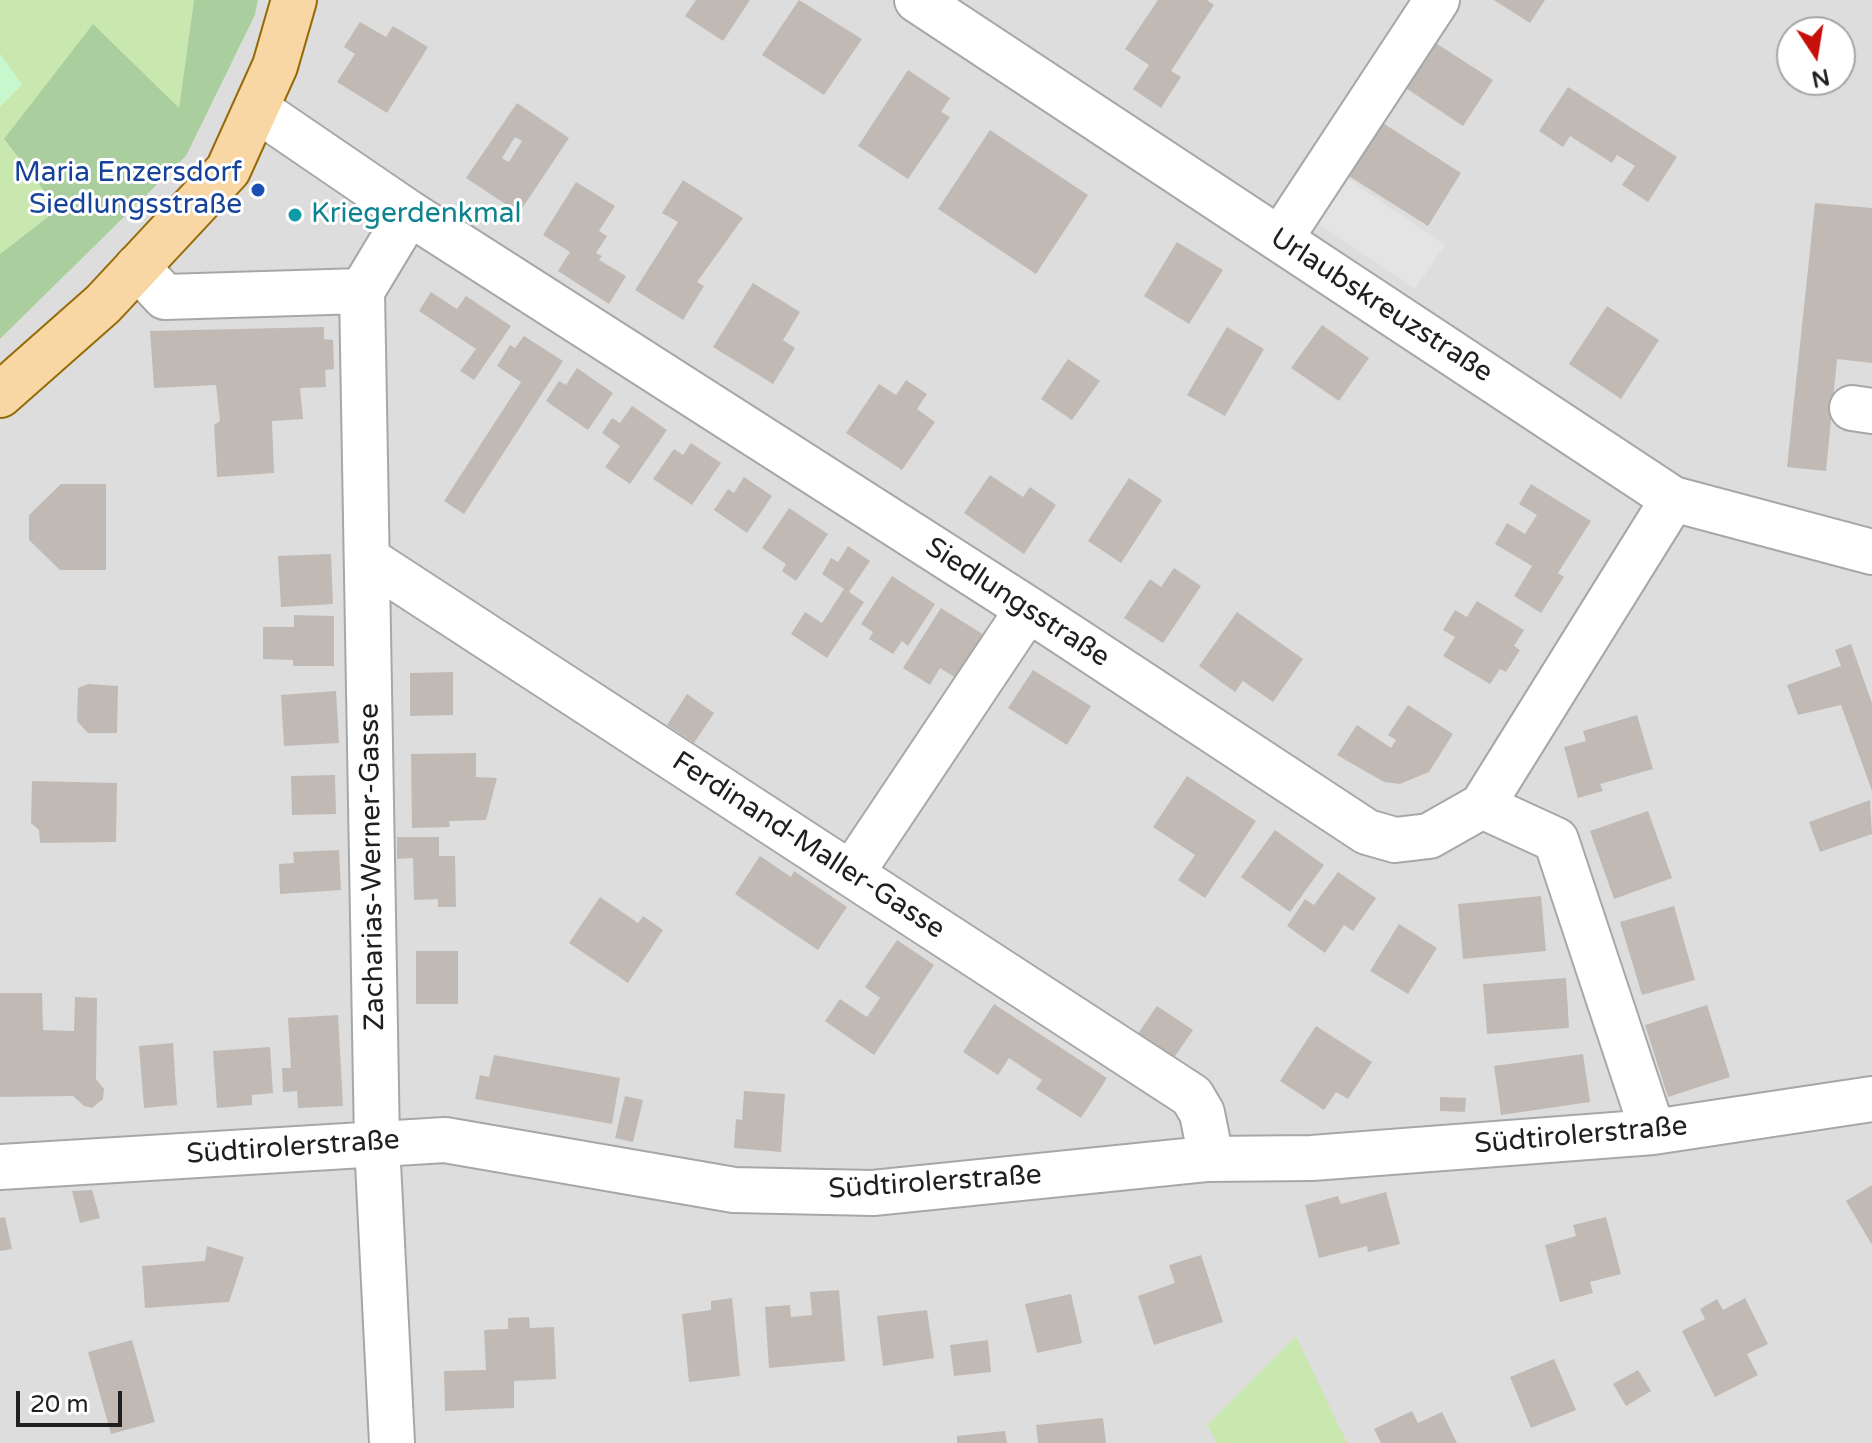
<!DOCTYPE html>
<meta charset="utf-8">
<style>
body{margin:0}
#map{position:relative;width:1872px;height:1443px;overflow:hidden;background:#f0eee7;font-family:"Varela Round",sans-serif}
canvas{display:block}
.north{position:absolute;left:1776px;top:16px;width:80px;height:80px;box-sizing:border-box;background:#fff;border:2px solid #a6a6a6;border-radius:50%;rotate:168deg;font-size:22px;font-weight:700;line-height:32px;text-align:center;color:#202020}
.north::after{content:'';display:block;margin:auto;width:28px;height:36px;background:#c70f09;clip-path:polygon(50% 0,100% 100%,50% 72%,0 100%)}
.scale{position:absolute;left:16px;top:1391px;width:106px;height:36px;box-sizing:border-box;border:4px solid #202020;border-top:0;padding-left:10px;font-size:24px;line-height:28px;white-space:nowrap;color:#202020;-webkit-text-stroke:6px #fff;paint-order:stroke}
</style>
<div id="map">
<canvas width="1872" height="1443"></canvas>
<div class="north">N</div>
<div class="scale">20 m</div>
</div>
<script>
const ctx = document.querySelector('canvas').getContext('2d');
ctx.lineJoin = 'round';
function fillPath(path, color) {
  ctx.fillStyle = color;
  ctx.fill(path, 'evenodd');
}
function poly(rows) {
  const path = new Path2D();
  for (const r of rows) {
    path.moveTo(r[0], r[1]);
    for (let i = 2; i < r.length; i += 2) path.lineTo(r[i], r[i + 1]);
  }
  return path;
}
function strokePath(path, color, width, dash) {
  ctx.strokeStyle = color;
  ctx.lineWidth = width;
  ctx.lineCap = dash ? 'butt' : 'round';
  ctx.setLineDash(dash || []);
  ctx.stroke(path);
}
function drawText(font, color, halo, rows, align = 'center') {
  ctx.font = font + ' "Varela Round",sans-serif';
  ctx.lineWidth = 6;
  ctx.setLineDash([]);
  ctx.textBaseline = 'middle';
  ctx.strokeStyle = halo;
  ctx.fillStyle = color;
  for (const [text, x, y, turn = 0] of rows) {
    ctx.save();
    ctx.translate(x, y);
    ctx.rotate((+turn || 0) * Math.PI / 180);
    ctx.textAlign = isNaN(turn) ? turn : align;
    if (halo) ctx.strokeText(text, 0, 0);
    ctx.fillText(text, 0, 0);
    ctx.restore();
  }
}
fillPath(poly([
 [258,0,1872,0,1872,1443,0,1443,0,339,186,156,255,15],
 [1792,32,1840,32,1840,80,1792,80]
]), '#dedddd');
fillPath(poly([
 [0,0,194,0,179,109,4,139,58,209,0,254,0,106,22,85,0,54],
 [1296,1336,1347,1443,1217,1443,1207,1425]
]), '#c9e8b0');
fillPath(poly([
 [194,0,258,0,255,15,186,156,0,339,0,254,58,209,4,139,93,24,179,108]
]), '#aace9e');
fillPath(poly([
 [0,54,22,85,0,106]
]), '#c7f7cc');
fillPath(poly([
 [1325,163,1445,245,1415,289,1294,207]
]), '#e4e4e4');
fillPath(poly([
 [696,0,750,0,723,41,685,16],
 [799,0,862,39,824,95,762,55],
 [1158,0,1207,0,1214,5,1171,71,1181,77,1161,108,1133,89,1149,65,1125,49],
 [1494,0,1545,0,1530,23],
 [360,22,386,37,393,26,428,47,387,113,337,82,355,54,344,47],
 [1428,38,1493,80,1463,126,1398,83],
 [908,70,950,98,941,112,950,117,908,179,858,146],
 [1568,87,1677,157,1648,202,1622,185,1635,166,1617,155,1612,163,1570,136,1563,147,1539,131],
 [517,103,569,138,519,213,466,178],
 [515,137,522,141,509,162,502,158],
 [1378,120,1461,173,1428,226,1344,173],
 [990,130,1088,195,1036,274,938,209],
 [683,180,743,218,697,282,704,286,683,320,635,290,678,222,662,213],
 [576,182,615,206,599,231,607,236,596,253,602,256,599,260,626,276,609,304,558,271,570,252,543,235],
 [1815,203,1872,208,1872,363,1837,359,1826,471,1787,467],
 [1177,242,1223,270,1189,324,1144,296],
 [753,283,800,312,783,340,795,348,773,384,713,347],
 [431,292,457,309,466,296,511,326,474,380,460,371,476,349,419,311],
 [1607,306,1659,340,1621,399,1569,364],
 [1322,325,1369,358,1339,401,1291,368],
 [324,327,324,339,333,340,334,369,325,370,326,387,300,388,303,419,272,421,274,473,217,477,214,425,220,421,216,385,154,388,150,331],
 [1227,327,1264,349,1225,416,1187,395],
 [524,336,563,361,464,514,444,501,521,382,497,366,510,345,515,348],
 [1068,359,1100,381,1072,420,1041,399],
 [577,368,613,393,588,430,546,401,559,381,566,385],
 [906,380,927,394,917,409,935,422,902,470,846,433,879,384,896,395],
 [632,406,667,430,630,484,605,467,620,446,602,433,612,418,620,423],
 [691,443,721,463,692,505,653,479,674,449,683,455],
 [990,475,1023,497,1030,487,1056,505,1024,554,964,513],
 [744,477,772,496,747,533,714,510,728,489,734,493],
 [1129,478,1162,500,1121,563,1088,541],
 [61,484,106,484,106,570,60,570,29,540,29,515],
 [1531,484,1591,521,1558,573,1564,577,1541,613,1514,596,1532,566,1495,544,1507,523,1525,534,1537,515,1519,504],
 [789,508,828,534,796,581,782,571,786,564,762,548],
 [848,546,870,561,849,592,864,602,827,658,791,634,805,612,822,623,844,589,822,574,831,558,838,562],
 [331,554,333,604,281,607,278,556],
 [1174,568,1201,586,1163,643,1124,618,1150,579,1161,587],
 [892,576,935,604,908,646,902,641,893,654,869,639,873,632,861,624],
 [1477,601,1524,630,1514,646,1520,650,1506,672,1500,669,1490,684,1443,656,1455,637,1443,630,1455,610,1467,617],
 [941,608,984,635,956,678,940,668,930,685,903,668],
 [1237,612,1303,659,1273,702,1243,681,1235,692,1199,666],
 [294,615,334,616,334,666,293,666,293,660,263,659,263,627,294,627],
 [1851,644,1872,703,1872,791,1841,705,1798,715,1787,685,1841,666,1835,650],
 [1033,670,1091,706,1067,745,1008,708],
 [453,672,453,715,410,716,410,673],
 [88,684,118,686,117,733,88,733,77,721,78,688],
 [336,691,339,743,284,746,281,695],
 [687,694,714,713,694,743,667,725],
 [1408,705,1453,734,1429,772,1400,784,1384,782,1337,755,1357,725,1391,748,1396,740,1388,735],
 [1637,715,1653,769,1600,784,1603,791,1578,798,1564,747,1586,741,1583,731],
 [476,753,476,777,497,778,486,820,449,821,450,827,412,828,411,754],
 [335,775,336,814,292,815,291,776],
 [1187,776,1256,821,1205,898,1178,880,1195,855,1153,827],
 [32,781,117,783,116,842,40,843,39,830,31,823],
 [1870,800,1872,834,1820,852,1809,822],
 [1648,811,1672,878,1614,899,1590,831],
 [1275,830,1324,865,1290,912,1241,877],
 [397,837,439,837,439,856,455,856,456,907,438,907,438,899,414,900,413,858,397,859],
 [339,850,341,890,280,894,279,864,294,863,293,852],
 [760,856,791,877,794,871,847,907,818,950,735,894],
 [1338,872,1376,898,1353,931,1344,925,1325,953,1287,926,1305,899,1314,905],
 [1541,896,1546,951,1463,959,1458,904],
 [600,897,638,923,643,916,663,930,628,983,569,943],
 [1674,906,1695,980,1642,995,1620,922],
 [1399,924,1437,948,1408,994,1370,971],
 [897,940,934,965,874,1055,825,1021,840,999,867,1017,880,998,865,987],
 [416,951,458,951,458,1004,416,1004],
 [1566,978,1569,1028,1487,1034,1483,984],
 [0,993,42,993,43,1030,74,1031,75,997,97,998,96,1079,104,1089,103,1099,92,1108,84,1106,73,1096,0,1097],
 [994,1004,1107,1078,1081,1118,1036,1089,1042,1080,1009,1058,998,1075,963,1052],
 [1707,1005,1730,1077,1668,1097,1645,1025],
 [1157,1006,1193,1030,1173,1059,1137,1035],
 [338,1015,343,1106,298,1108,297,1091,283,1092,282,1068,291,1068,288,1018],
 [1316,1026,1372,1062,1348,1099,1336,1092,1324,1110,1280,1081],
 [173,1043,177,1105,144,1108,139,1046],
 [270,1047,273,1093,252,1095,252,1105,217,1108,213,1051],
 [1583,1054,1590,1102,1501,1115,1494,1066],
 [494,1055,620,1078,612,1124,475,1099,480,1075,489,1077],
 [744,1091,785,1094,781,1152,734,1148,736,1119,742,1120],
 [625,1096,643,1100,633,1142,615,1138],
 [1440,1097,1466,1098,1465,1112,1440,1111],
 [1872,1185,1872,1245,1846,1201],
 [92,1190,100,1218,80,1223,72,1191],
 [1386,1192,1400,1244,1368,1252,1367,1246,1319,1258,1305,1205,1338,1196,1341,1204],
 [5,1217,12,1249,0,1251,0,1218],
 [1606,1217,1621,1274,1590,1282,1593,1293,1560,1302,1545,1245,1576,1236,1573,1225],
 [207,1246,244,1257,229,1302,145,1308,142,1266,205,1261],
 [1201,1255,1223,1322,1154,1345,1138,1296,1175,1283,1169,1265],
 [839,1290,845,1361,769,1368,765,1307,790,1305,791,1317,812,1315,810,1292],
 [1071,1294,1082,1343,1037,1353,1025,1304],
 [732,1298,740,1376,689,1382,682,1314,711,1310,711,1301],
 [1745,1298,1768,1344,1747,1354,1758,1375,1715,1397,1682,1331,1705,1319,1700,1309,1717,1299,1723,1310],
 [927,1310,934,1358,883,1366,877,1316],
 [529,1317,530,1328,554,1327,556,1379,514,1381,514,1408,445,1411,444,1371,486,1370,484,1330,508,1329,508,1318],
 [132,1340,155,1422,111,1434,88,1352],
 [988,1340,991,1372,954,1376,950,1345],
 [1554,1359,1576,1410,1531,1428,1510,1377],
 [1638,1370,1651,1391,1626,1406,1613,1384],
 [1412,1411,1418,1423,1442,1412,1457,1443,1381,1443,1374,1429],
 [1103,1418,1106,1443,1038,1443,1036,1425],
 [1005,1431,1007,1443,957,1443,957,1436]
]), '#c1bab4');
const minor = poly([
 [917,0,1673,499,1872,552],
 [258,110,409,213,1028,609,1367,832,1395,840,1429,836,1482,806,1673,499],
 [1280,239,1437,0],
 [137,267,165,297,362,291],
 [1852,408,1872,411],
 [369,560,1192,1096,1202,1113,1207,1138,1206,1159],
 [1482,806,1556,840,1653,1132],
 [851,874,1028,609],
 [0,1167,445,1140,734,1190,873,1193,1206,1159,1312,1158,1653,1132,1872,1099],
 [392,1443,377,1143,362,291,409,213]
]);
const major = poly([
 [0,395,103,304,228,170,275,66,294,0]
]);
strokePath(minor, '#a7a7a7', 48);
strokePath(major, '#966b07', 48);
strokePath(minor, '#fff', 44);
strokePath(major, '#f8d7a4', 44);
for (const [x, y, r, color] of [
 [258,190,8,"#1a4fb4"],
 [295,215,8,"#0f9aa8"]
]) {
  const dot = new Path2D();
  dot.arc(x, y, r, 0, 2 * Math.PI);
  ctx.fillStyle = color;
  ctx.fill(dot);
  strokePath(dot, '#fff', 3);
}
drawText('28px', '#164399', '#fff', [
 ["Maria Enzersdorf",242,174],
 ["Siedlungsstraße",242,206]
], 'right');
drawText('28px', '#0d838f', '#fff', [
 ["Kriegerdenkmal",311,215]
], 'left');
drawText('28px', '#202020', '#fff', [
 ["Urlaubskreuzstraße",1381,306,33],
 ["Siedlungsstraße",1017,603,33],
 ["Ferdinand-Maller-Gasse",808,846,33],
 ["Zacharias-Werner-Gasse",373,867,-91],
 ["Südtirolerstraße",1581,1136,-5],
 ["Südtirolerstraße",293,1148,-4],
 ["Südtirolerstraße",935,1183,-4]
]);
</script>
